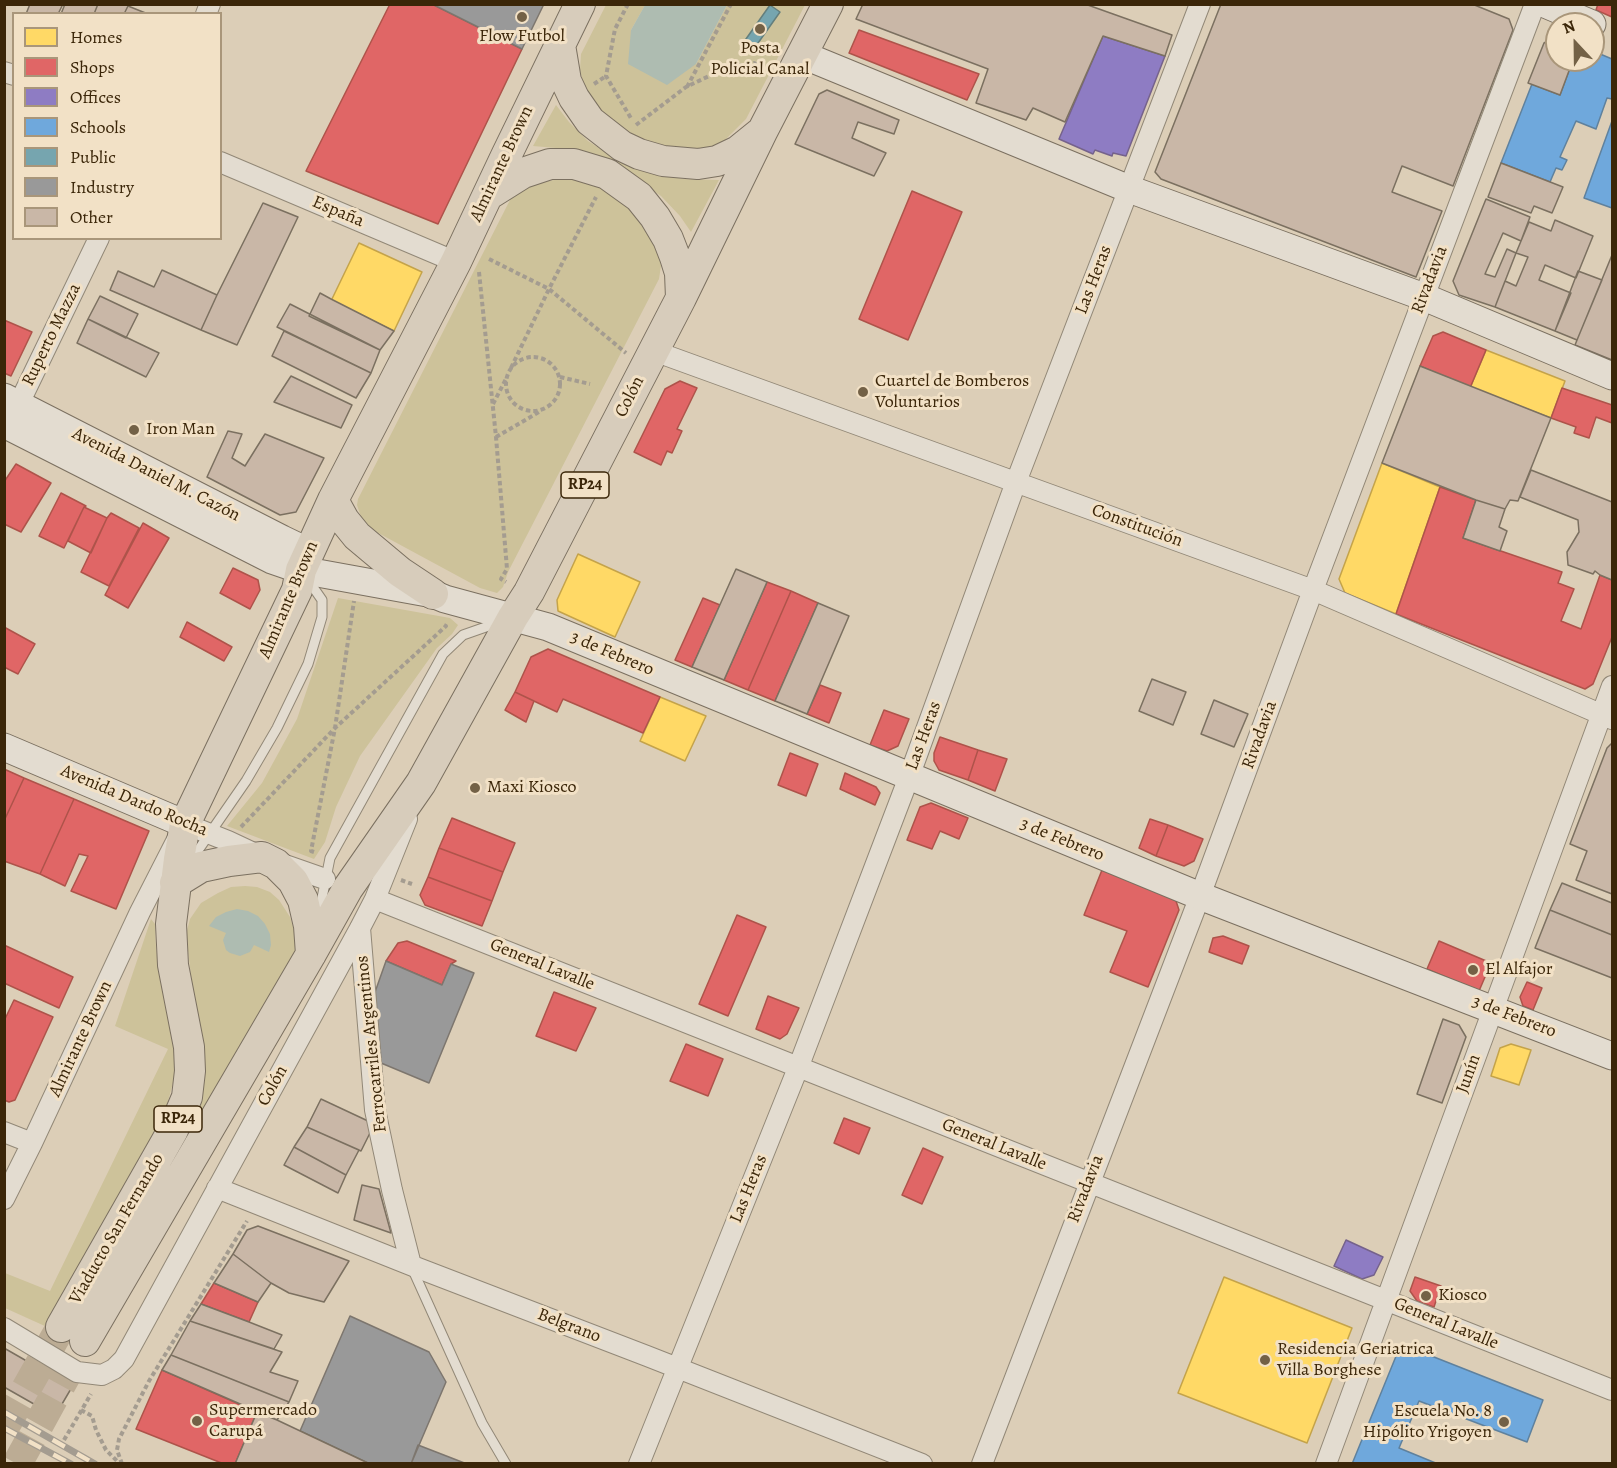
<!DOCTYPE html>
<meta charset="utf-8">
<style>
body{margin:0}
#map{position:relative;width:1617px;height:1468px;overflow:hidden;background:#dcceb7;font-family:Alegreya,serif}
canvas{display:block}
.frame{position:absolute;inset:0;border:6px solid #3b2609;pointer-events:none}
.legend{position:absolute;left:12px;top:12px;width:210px;height:228px;box-sizing:border-box;background:#f2e1c6;border:2px solid #a9967a;margin:0;padding:8px 10px;list-style:none;font-size:18px;color:#3b2609}
.legend li{display:flex;align-items:center;gap:12px;height:30px}
.legend b{width:30px;border:2px solid #a9967a}
.north{position:absolute;left:1545px;top:12px;width:60px;height:60px;box-sizing:border-box;background:#f2e1c6;border:2px solid #a9967a;border-radius:50%;rotate:338deg;font-size:16px;font-weight:700;line-height:24px;text-align:center;color:#3b2609}
.north::after{content:'';display:block;margin:auto;width:21px;height:27px;background:#736146;clip-path:polygon(50% 0,100% 100%,50% 72%,0 100%)}
</style>
<div id="map">
<canvas width="1617" height="1468"></canvas>
<div class="frame"></div>
<ul class="legend">
<li><b style="height:16px;background:#ffd966"></b>Homes</li>
<li><b style="height:16px;background:#e06666"></b>Shops</li>
<li><b style="height:16px;background:#8e7cc3"></b>Offices</li>
<li><b style="height:16px;background:#6fa8dc"></b>Schools</li>
<li><b style="height:16px;background:#76a5af"></b>Public</li>
<li><b style="height:16px;background:#999"></b>Industry</li>
<li><b style="height:16px;background:#c9b7a7"></b>Other</li>
</ul>
<div class="north">N</div>
</div>
<script>
const ctx = document.querySelector('canvas').getContext('2d');
ctx.lineJoin = 'round';
function fillPath(path, color) {
  ctx.fillStyle = color;
  ctx.fill(path, 'evenodd');
}
function poly(rows) {
  const path = new Path2D();
  for (const r of rows) {
    if (r.length === 3) {
      path.moveTo(r[0] + r[2], r[1]);
      path.arc(r[0], r[1], r[2], 0, 2 * Math.PI);
      continue;
    }
    path.moveTo(r[0], r[1]);
    for (let i = 2; i < r.length; i += 2) path.lineTo(r[i], r[i + 1]);
  }
  return path;
}
function strokePath(path, color, width, dash) {
  ctx.strokeStyle = color;
  ctx.lineWidth = width;
  ctx.lineCap = dash ? 'butt' : 'round';
  ctx.setLineDash(dash || []);
  ctx.stroke(path);
}
function drawText(font, color, halo, rows, align = 'center') {
  ctx.font = font + ' Alegreya,serif';
  ctx.lineWidth = 6;
  ctx.setLineDash([]);
  ctx.textBaseline = 'middle';
  ctx.strokeStyle = halo;
  ctx.fillStyle = color;
  for (const [text, x, y, turn = 0] of rows) {
    ctx.save();
    ctx.translate(x, y);
    ctx.rotate((+turn || 0) * Math.PI / 180);
    ctx.textAlign = isNaN(turn) ? turn : align;
    if (halo) ctx.strokeText(text, 0, 0);
    ctx.fillText(text, 0, 0);
    ctx.restore();
  }
}
fillPath(poly([
 [606,5,645,5,631,30,696,64,727,5,805,5,746,119,721,144,696,150,679,150,644,142,612,125,589,98,583,82,580,70,581,54],
 [556,105,569,122,588,141,613,157,650,172,683,179,719,180,691,232,680,216,661,196,643,184,579,154,556,148,533,146],
 [559,179,575,180,591,183,608,190,632,207,658,250,661,266,659,279,508,572,503,587,497,593,480,588,369,528,362,520,357,505,358,499,511,198,521,189,534,184],
 [338,598,450,618,458,625,452,634,437,648,360,756,336,807,325,842,314,859,227,826,262,783,297,719],
 [245,886,257,887,270,892,279,900,290,917,296,936,296,955,180,1148,194,1001,186,934,190,919,201,903,218,893,231,887],
 [151,919,155,924,156,949,161,980,175,1046,174,1079,166,1109,156,1133,47,1327,5,1308,5,1273,50,1291,168,1049,115,1026]
]), '#cdc29a');
fillPath(poly([
 [645,5,727,5,696,64,667,85,628,64,631,30],
 [237,909,248,911,258,916,265,924,270,934,271,945,269,952,254,945,250,952,240,956,230,953,226,950,223,940,226,933,209,926,216,917,226,912]
]), '#aebcb1');
const homes = poly([
 [1214,102,1241,113,1233,132,1206,120,1214,102],
 [359,243,422,272,394,331,331,301,359,243],
 [1486,350,1565,381,1551,418,1470,388,1486,350],
 [1382,463,1440,487,1396,614,1345,593,1339,579,1382,463],
 [578,554,640,582,615,637,558,611,557,600,578,554],
 [660,697,706,716,685,761,640,741,660,697],
 [1511,1044,1531,1050,1519,1085,1491,1076,1500,1048,1511,1044],
 [1224,1277,1352,1328,1307,1443,1178,1393,1224,1277]
]);
fillPath(homes, '#ffd966');
strokePath(homes, '#c4a34a', 1.5);
const shops = poly([
 [390,4,432,4,522,49,438,224,306,171,390,4],
 [1598,4,1612,4,1612,17,1596,10,1598,4],
 [859,30,979,74,967,100,849,53,859,30],
 [912,191,962,212,908,340,859,319,912,191],
 [4,320,32,332,11,376,4,373,4,320],
 [1443,332,1486,350,1470,388,1420,366,1433,336,1443,332],
 [680,381,697,388,677,429,682,431,672,453,667,451,661,465,634,452,665,389,680,381],
 [1562,388,1612,405,1612,423,1596,417,1589,438,1574,433,1576,427,1551,418,1562,388],
 [16,464,51,483,21,532,4,524,4,482,16,464],
 [1440,487,1476,500,1463,538,1562,572,1558,583,1574,589,1561,621,1581,629,1600,575,1612,580,1612,637,1593,684,1585,689,1396,614,1440,487],
 [61,493,86,506,84,507,64,548,39,536,61,493],
 [84,507,107,518,91,553,68,541,84,507],
 [111,513,139,528,109,586,81,572,107,518,111,513],
 [143,523,169,538,128,608,105,595,143,523],
 [233,568,258,580,260,590,250,609,220,593,233,568],
 [767,582,791,591,748,690,724,680,767,582],
 [791,591,818,603,775,701,748,690,791,591],
 [703,598,720,605,692,667,675,660,703,598],
 [187,622,232,647,224,661,180,637,187,622],
 [4,627,35,644,18,674,4,667,4,627],
 [548,649,660,697,643,733,563,699,557,712,515,692,531,657,548,649],
 [820,685,841,693,829,723,807,714,820,685],
 [515,692,534,701,526,722,505,710,515,692],
 [884,710,909,719,898,746,887,751,870,745,884,710],
 [940,737,978,750,968,780,939,770,934,761,934,753,940,737],
 [978,750,1007,759,995,791,968,780,978,750],
 [790,753,818,764,806,796,778,785,790,753],
 [4,769,24,778,4,821,4,769],
 [845,773,876,787,880,793,875,805,840,789,845,773],
 [24,778,74,799,40,874,4,861,4,821,24,778],
 [74,799,149,831,116,909,71,891,88,856,79,854,65,886,40,874,74,799],
 [931,803,968,818,959,839,940,831,932,849,907,840,920,807,931,803],
 [452,818,515,843,503,872,439,848,452,818],
 [1150,819,1168,825,1156,856,1139,848,1150,819],
 [1168,825,1203,839,1194,861,1184,866,1156,856,1168,825],
 [439,848,503,872,492,901,428,877,439,848],
 [1102,870,1175,898,1179,910,1148,987,1110,972,1127,931,1084,915,1102,870],
 [428,877,492,901,482,926,425,905,420,895,428,877],
 [737,915,766,927,728,1016,699,1004,737,915],
 [1223,936,1249,946,1242,964,1209,952,1213,938,1223,936],
 [407,941,456,961,451,964,442,985,386,961,398,943,407,941],
 [1439,941,1491,963,1479,991,1427,969,1439,941],
 [4,945,73,977,59,1008,4,983,4,945],
 [1527,982,1542,988,1533,1010,1523,1006,1520,997,1527,982],
 [554,992,596,1008,576,1051,536,1036,554,992],
 [768,996,799,1008,787,1034,780,1039,756,1029,768,996],
 [14,1000,53,1017,15,1100,9,1102,4,1100,4,1021,14,1000],
 [686,1044,723,1059,708,1096,670,1081,686,1044],
 [844,1118,870,1128,859,1154,834,1143,844,1118],
 [923,1148,943,1157,922,1204,902,1195,923,1148],
 [1415,1277,1441,1286,1434,1307,1417,1301,1410,1291,1415,1277],
 [214,1283,258,1302,249,1322,201,1304,214,1283],
 [162,1370,257,1412,235,1464,224,1464,136,1429,162,1370]
]);
fillPath(shops, '#e06666');
strokePath(shops, '#ae534a', 1.5);
const offices = poly([
 [1103,36,1165,56,1126,156,1113,153,1112,156,1095,150,1093,154,1059,139,1103,36],
 [1346,1240,1383,1257,1374,1275,1362,1279,1334,1266,1346,1240]
]);
fillPath(offices, '#8e7cc3');
strokePath(offices, '#75628b', 1.5);
const schools = poly([
 [1593,51,1612,59,1612,99,1607,98,1596,129,1576,121,1560,157,1567,160,1562,170,1556,168,1550,182,1501,163,1532,84,1560,95,1573,60,1593,60,1593,51],
 [1612,121,1612,208,1584,198,1612,121],
 [1401,1344,1543,1400,1527,1442,1419,1401,1399,1448,1438,1464,1352,1464,1401,1344]
]);
fillPath(schools, '#6fa8dc');
strokePath(schools, '#5f819d', 1.5);
const public = poly([
 [770,5,780,12,751,53,741,46,770,5]
]);
fillPath(public, '#76a5af');
strokePath(public, '#647f7d', 1.5);
const industry = poly([
 [432,4,544,4,522,49,432,4],
 [386,961,442,985,451,964,474,973,429,1083,381,1063,374,995,386,961],
 [350,1316,429,1352,446,1382,411,1464,370,1464,300,1431,350,1316],
 [418,1445,467,1464,411,1464,418,1445]
]);
fillPath(industry, '#999');
strokePath(industry, '#7d766e', 1.5);
const building = poly([
 [30,4,63,4,58,14,26,14,30,4],
 [65,4,98,4,94,14,61,14,65,4],
 [98,4,125,4,128,6,124,14,94,14,98,4],
 [863,4,1085,4,1172,35,1165,56,1103,36,1065,122,1033,108,1026,120,976,103,988,69,856,19,863,4],
 [1221,4,1472,4,1509,19,1513,30,1453,186,1402,166,1392,192,1442,211,1416,277,1161,179,1155,172,1221,4],
 [128,6,148,14,124,14,128,6],
 [1555,37,1557,38,1557,60,1573,60,1560,95,1528,83,1544,43,1555,37],
 [827,90,899,120,894,134,858,122,852,138,886,153,874,176,795,144,819,94,827,90],
 [1501,163,1563,187,1552,213,1534,206,1531,213,1488,197,1501,163],
 [1486,199,1530,217,1521,241,1503,233,1485,274,1495,277,1507,249,1516,253,1495,307,1459,295,1453,281,1486,199],
 [263,203,298,217,237,345,201,330,217,295,263,203],
 [1555,220,1593,236,1576,278,1545,265,1539,280,1571,293,1555,331,1495,307,1505,281,1516,286,1528,257,1516,253,1529,222,1551,231,1555,220],
 [1612,255,1612,360,1575,345,1612,255],
 [162,270,217,295,201,330,110,290,118,271,154,287,162,270],
 [1578,271,1602,280,1577,340,1555,331,1578,271],
 [320,293,331,299,394,331,380,350,309,316,320,293],
 [100,296,138,314,126,338,88,319,100,296],
 [290,304,380,350,371,373,277,327,290,304],
 [88,319,159,353,146,377,77,343,88,319],
 [284,331,371,373,356,398,272,356,284,331],
 [1420,366,1551,418,1518,501,1510,500,1505,509,1476,500,1382,463,1420,366],
 [291,376,352,405,341,428,274,402,291,376],
 [228,431,242,434,232,458,245,466,265,434,324,458,296,512,280,515,207,477,228,431],
 [1531,470,1612,502,1612,580,1600,575,1595,571,1593,574,1568,565,1567,552,1579,532,1578,520,1520,497,1531,470],
 [1476,500,1505,509,1499,527,1507,531,1500,551,1463,538,1476,500],
 [736,569,767,582,724,680,692,667,736,569],
 [818,603,849,616,807,714,775,701,818,603],
 [1152,679,1186,692,1173,725,1139,711,1152,679],
 [1214,700,1248,714,1234,747,1201,734,1214,700],
 [1612,743,1612,894,1576,880,1587,851,1570,844,1607,748,1612,743],
 [1562,883,1612,903,1612,935,1550,910,1562,883],
 [1550,910,1612,935,1612,978,1535,948,1550,910],
 [1443,1019,1459,1025,1466,1037,1442,1103,1417,1094,1443,1019],
 [321,1099,368,1121,370,1133,361,1151,307,1127,321,1099],
 [307,1127,359,1150,346,1175,294,1147,307,1127],
 [294,1147,346,1175,338,1193,284,1165,294,1147],
 [362,1185,379,1189,391,1233,354,1220,362,1185],
 [258,1226,349,1261,324,1302,289,1293,271,1283,233,1254,247,1230,258,1226],
 [233,1254,271,1283,258,1302,214,1283,233,1254],
 [201,1304,249,1322,282,1335,274,1349,190,1321,201,1304],
 [190,1321,282,1352,270,1372,298,1381,289,1402,171,1355,190,1321],
 [4,1348,72,1387,55,1416,4,1387,4,1348],
 [171,1355,289,1402,277,1420,162,1370,171,1355],
 [257,1412,277,1420,370,1464,235,1464,257,1412]
]);
fillPath(building, '#c9b7a7');
strokePath(building, '#7b7060', 1.5);
strokePath(poly([
 [4,1428,61,1327],
 [17,1464,85,1341]
]), '#bcac94', 30, [30, 15]);
const lane = poly([
 [190,862,246,781,277,728,308,664,322,617,322,600,306,577],
 [318,918,330,858,443,654,463,635,500,622],
 [412,1268,482,1423,506,1464]
]);
const street = poly([
 [206,14,210,4],
 [4,72,14,75],
 [220,162,456,262],
 [654,351,1313,590,1612,719],
 [13,416,99,238],
 [375,899,1612,1390],
 [360,928,375,1110,392,1190,411,1265],
 [4,1132,32,1143],
 [217,1188,418,1268,647,1356,922,1464],
 [4,1199,32,1143,140,912,185,824,228,841,262,857,325,879],
 [4,1328,77,1372,102,1375,114,1369,124,1359,360,928,375,899,407,819],
 [639,1464,798,1068,909,777,1016,482,1200,4],
 [982,1464,1200,896,1313,590,1535,4],
 [1326,1464,1612,686]
]);
const secondary = poly([
 [1545,4,1592,24],
 [803,55,1129,189,1424,297,1612,376],
 [4,397,282,539,309,552],
 [4,424,272,560,301,570,433,594,445,599,548,627,1200,896,1612,1056],
 [4,747,185,824]
]);
const primary = poly([
 [560,45,566,81,574,98,590,121,622,146,639,154,663,161,698,164,717,161,738,151,759,134],
 [488,195,523,173,550,164,574,164,607,174,639,197,655,217,668,239,675,257,680,273,681,298],
 [333,500,344,520,357,536,400,572,433,594],
 [175,883,201,867,229,861,262,857,276,864,293,881,303,900,309,926,311,954],
 [61,1327,173,1130,187,1097,190,1071,189,1047,173,965,171,924,179,859,185,824,297,590,301,570,333,500,456,262,506,156,580,4],
 [85,1341,311,954,348,888,421,783,513,617,529,592,681,298,762,132,828,4]
]);
strokePath(lane, '#928877', 11);
strokePath(street, '#928877', 22);
strokePath(secondary, '#7b7060', 29);
strokePath(primary, '#7b7060', 32);
strokePath(poly([
 [628,4,615,29,606,76,632,120],
 [594,84,606,76],
 [687,87,731,4],
 [636,125,686,87,726,68,754,63,769,69],
 [489,259,549,289,626,353],
 [479,272,496,437,507,569,501,579,506,582],
 [533,384,27],
 [511,368,549,289,596,197],
 [560,377,590,384],
 [493,404,506,379],
 [496,437,539,412],
 [241,827,335,728,446,626,444,625],
 [314,852,311,851,335,728,354,601],
 [401,880,412,884],
 [81,1410,92,1416,96,1430,106,1450,120,1464],
 [64,1440,91,1394],
 [122,1464,117,1450,119,1439,149,1381,247,1221]
]), '#a49c90', 4, [4.5, 3]);
strokePath(lane, '#e3dcd0', 9);
strokePath(street, '#e3dcd0', 20);
strokePath(secondary, '#e3dcd0', 27);
strokePath(primary, '#d7ccbb', 30);
const rail = poly([
 [4,1412,95,1464],
 [4,1428,71,1464]
]);
strokePath(rail, '#a49c90', 7);
strokePath(rail, '#f2e1c6', 4.5, [14]);
for (const [x, y, r, color] of [
 [522,17,6,"#736146"],
 [760,29,6,"#736146"],
 [863,392,6,"#736146"],
 [134,430,6,"#736146"],
 [475,788,6,"#736146"],
 [1473,970,6,"#736146"],
 [1426,1296,6,"#736146"],
 [1265,1360,6,"#736146"],
 [197,1421,6,"#736146"],
 [1504,1422,6,"#736146"]
]) {
  const dot = new Path2D();
  dot.arc(x, y, r, 0, 2 * Math.PI);
  ctx.fillStyle = color;
  ctx.fill(dot);
  strokePath(dot, '#f2e1c6', 2);
}
for (const [x, y, w] of [
 [585,485,48],
 [178,1119,48]
]) {
  const box = new Path2D();
  box.roundRect(x - w / 2, y - 13, w, 26, 4.5);
  ctx.fillStyle = '#f2e1c6';
  ctx.fill(box);
  strokePath(box, '#3b2609', 1.5);
}
drawText('bold 16px', '#3b2609', null, [
 ["RP24",585,485],
 ["RP24",178,1119]
]);
drawText('18px', '#3b2609', '#f2e1c6', [
 ["Flow Futbol",522,37,"center"],
 ["Posta",760,49,"center"],
 ["Policial Canal",760,70,"center"],
 ["Cuartel de Bomberos",875,382],
 ["Voluntarios",875,403],
 ["Iron Man",146,430],
 ["Maxi Kiosco",487,788],
 ["El Alfajor",1485,970],
 ["Kiosco",1438,1296],
 ["Residencia Geriatrica",1277,1350],
 ["Villa Borghese",1277,1371],
 ["Supermercado",209,1411],
 ["Carupá",209,1432],
 ["Escuela No. 8",1492,1412,"right"],
 ["Hipólito Yrigoyen",1492,1433,"right"]
], 'left');
drawText('18px', '#3b2609', '#f2e1c6', [
 ["Almirante Brown",502,164,-65],
 ["España",338,212,23],
 ["Las Heras",1094,280,-69],
 ["Rivadavia",1430,280,-69],
 ["Ruperto Mazza",52,335,-64],
 ["Colón",630,397,-63],
 ["Avenida Daniel M. Cazón",156,475,27],
 ["Constitución",1137,526,20],
 ["Almirante Brown",289,600,-67],
 ["3 de Febrero",612,654,23],
 ["Rivadavia",1260,735,-70],
 ["Las Heras",924,736,-70],
 ["Avenida Dardo Rocha",134,801,23],
 ["3 de Febrero",1062,840,22],
 ["General Lavalle",542,965,22],
 ["3 de Febrero",1514,1017,21],
 ["Almirante Brown",81,1039,-65],
 ["Ferrocarriles Argentinos",372,1044,-96],
 ["Junín",1469,1074,-70],
 ["Colón",273,1086,-61],
 ["General Lavalle",994,1145,22],
 ["Las Heras",749,1189,-68],
 ["Rivadavia",1086,1189,-69],
 ["Viaducto San Fernando",117,1229,-60],
 ["General Lavalle",1446,1324,22],
 ["Belgrano",569,1326,21]
]);
</script>
